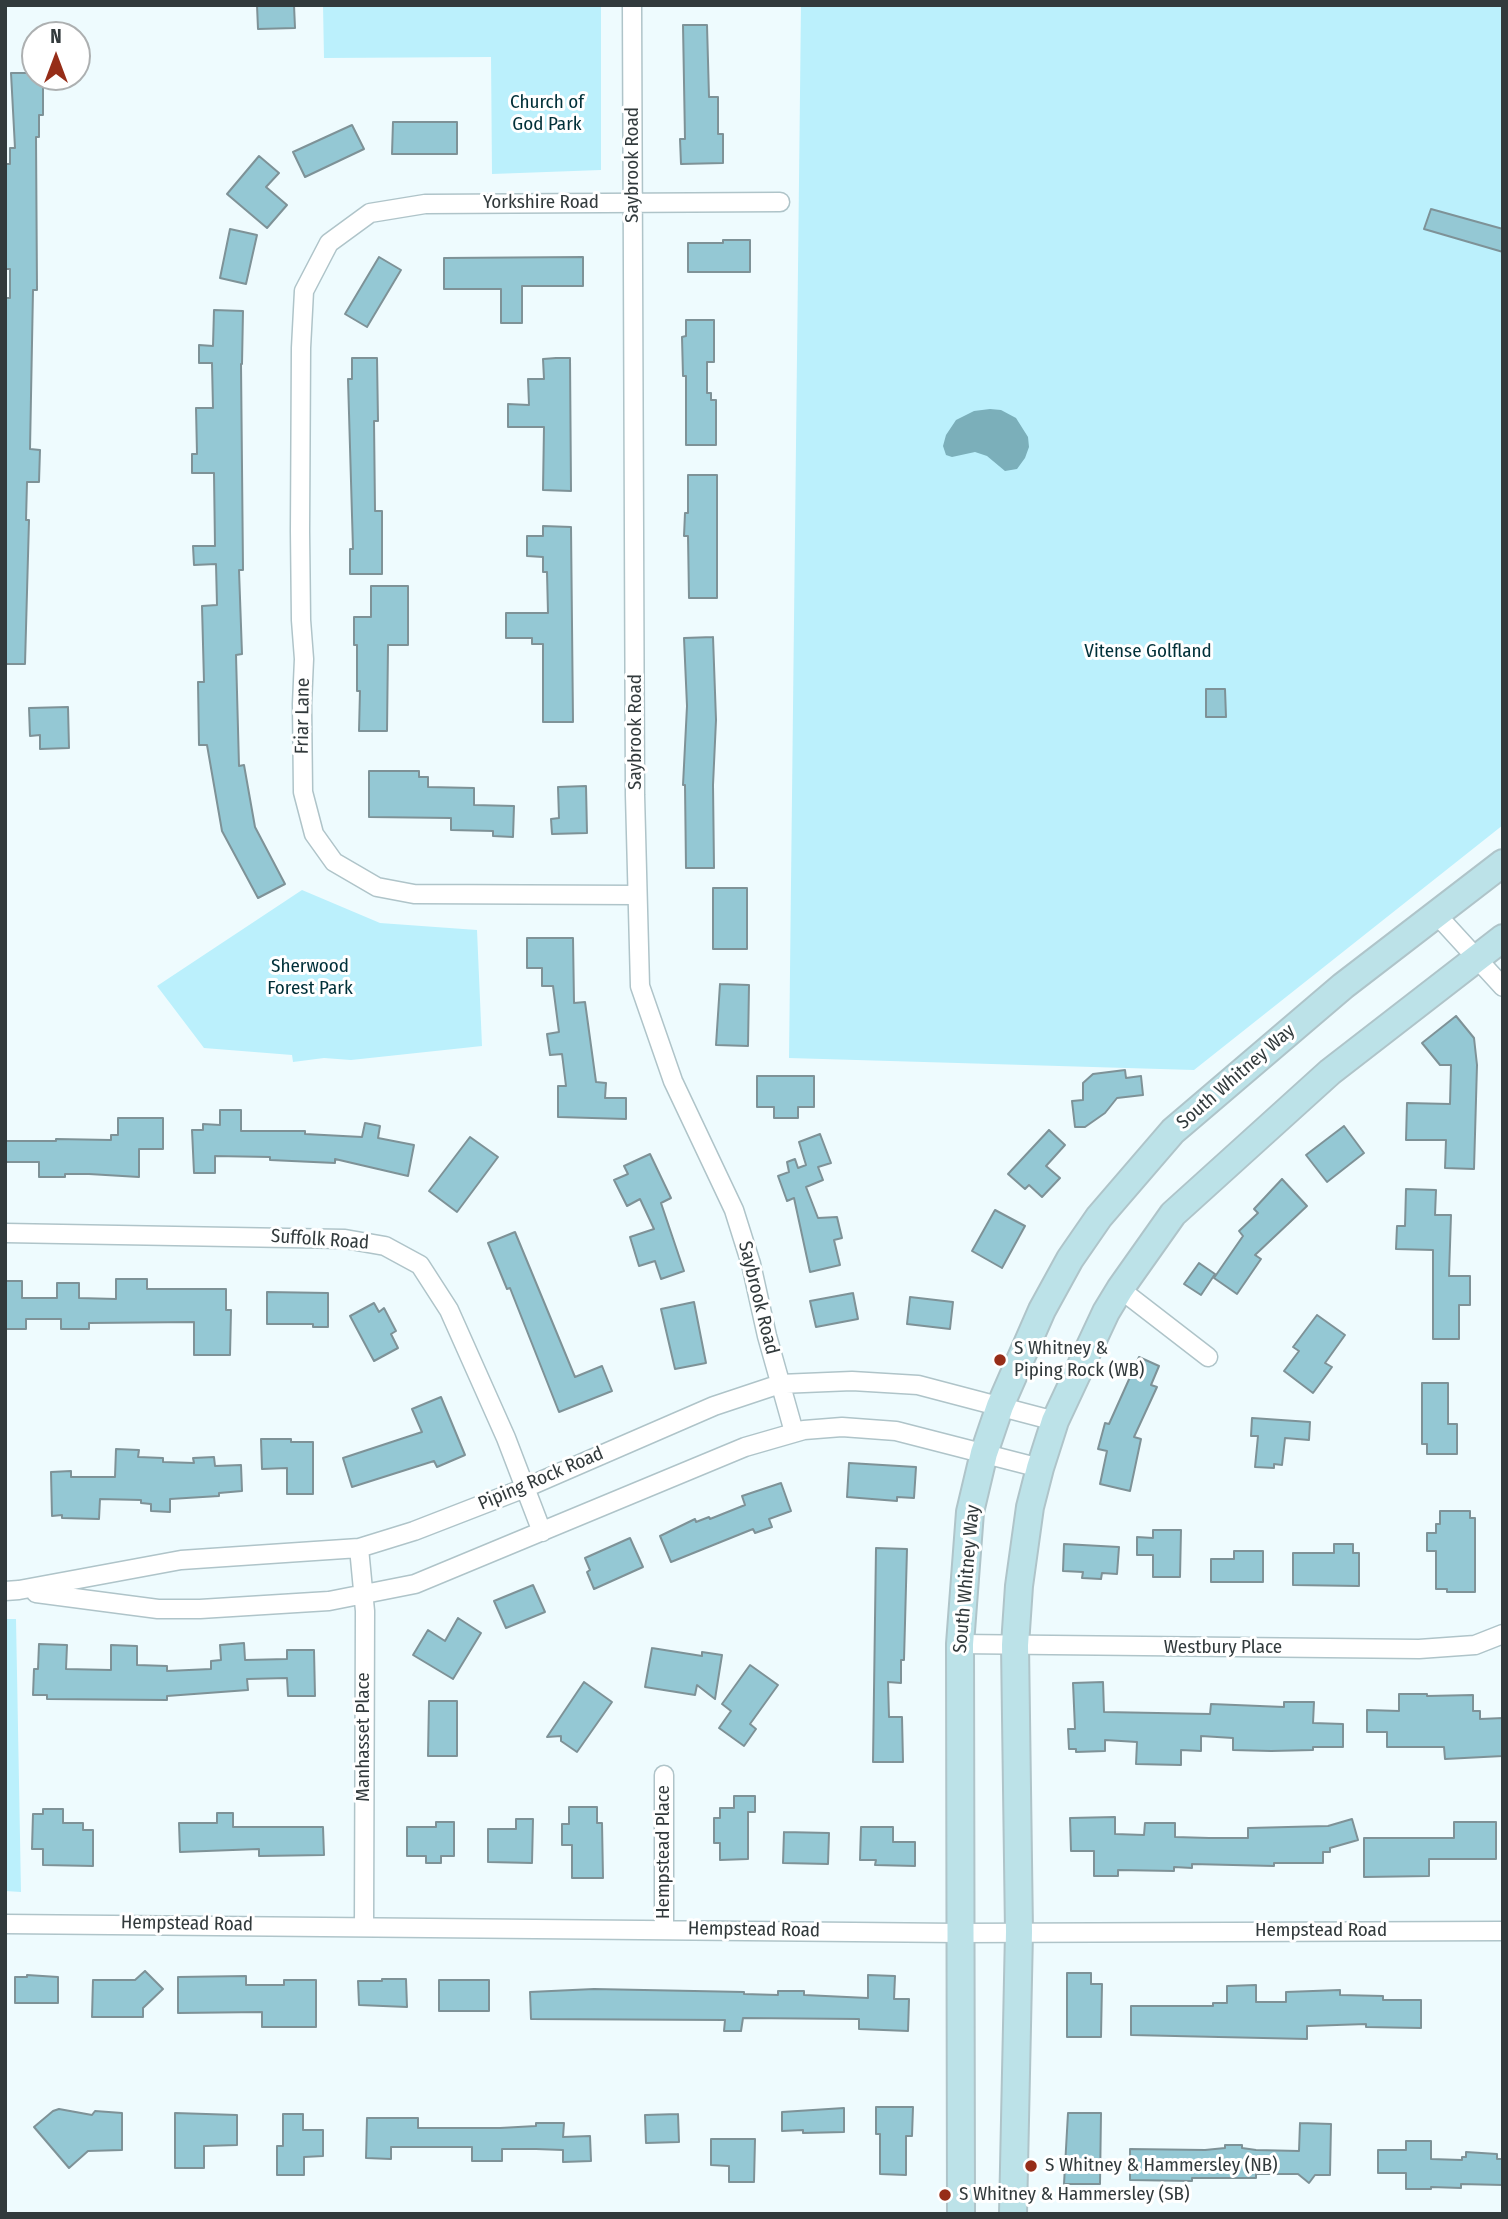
<!DOCTYPE html>
<style>
body{margin:0}
#map{position:relative;width:1508px;height:2219px;overflow:hidden;background:#eefbfe;font-family:"Fira Sans Condensed",sans-serif}
canvas{display:block}
.frame{position:absolute;inset:0;border:7px solid #323a3c;pointer-events:none}
.north{position:absolute;left:21px;top:21px;width:70px;height:70px;box-sizing:border-box;background:#fff;border:2px solid #adb0b1;border-radius:50%;rotate:0deg;font-size:19px;font-weight:700;line-height:28px;text-align:center;color:#323a3c}
.north::after{content:'';display:block;margin:auto;width:24px;height:32px;background:#962d18;clip-path:polygon(50% 0,100% 100%,50% 72%,0 100%)}
</style>
<div id="map">
<canvas width="1508" height="2219"></canvas>
<div class="frame"></div>
<div class="north">N</div>
</div>
<script>
const ctx = document.querySelector('canvas').getContext('2d');
ctx.lineJoin = 'round';
function fillPath(path, color) {
  ctx.fillStyle = color;
  ctx.fill(path, 'evenodd');
}
function poly(rows) {
  const path = new Path2D();
  for (const r of rows) {
    path.moveTo(r[0], r[1]);
    for (let i = 2; i < r.length; i += 2) path.lineTo(r[i], r[i + 1]);
  }
  return path;
}
function strokePath(path, color, width, dash) {
  ctx.strokeStyle = color;
  ctx.lineWidth = width;
  ctx.lineCap = dash ? 'butt' : 'round';
  ctx.setLineDash(dash || []);
  ctx.stroke(path);
}
function drawText(font, color, halo, rows, align = 'center') {
  ctx.font = font + ' "Fira Sans Condensed",sans-serif';
  ctx.lineWidth = 6;
  ctx.setLineDash([]);
  ctx.textBaseline = 'middle';
  ctx.strokeStyle = halo;
  ctx.fillStyle = color;
  for (const [text, x, y, turn = 0] of rows) {
    ctx.save();
    ctx.translate(x, y);
    ctx.rotate((+turn || 0) * Math.PI / 180);
    ctx.textAlign = isNaN(turn) ? turn : align;
    if (halo) ctx.strokeText(text, 0, 0);
    ctx.fillText(text, 0, 0);
    ctx.restore();
  }
}
fillPath(poly([
 [323,5,601,5,601,170,492,174,491,57,324,58],
 [801,5,1503,5,1503,825,1194,1070,789,1058],
 [302,890,380,923,477,930,482,1046,351,1060,324,1058,293,1062,292,1055,204,1048,157,986],
 [5,1619,16,1619,21,1892,5,1891]
]), '#bbf0fc');
fillPath(poly([
 [990,409,1001,410,1016,418,1028,437,1029,447,1025,458,1017,469,1005,471,987,456,975,452,952,457,946,455,943,446,946,435,956,420,974,411]
]), '#7bafba');
const building = poly([
 [257,5,294,5,295,28,258,29,257,5],
 [683,25,707,25,709,97,718,97,718,134,723,134,723,163,681,164,680,139,685,139,683,25],
 [11,73,35,73,35,77,43,77,43,115,39,115,39,137,36,137,37,290,33,290,30,449,40,450,39,482,27,482,26,520,29,520,25,664,5,664,5,298,10,298,10,269,6,269,6,164,10,164,10,148,15,148,11,73],
 [393,122,457,122,457,154,392,154,393,122],
 [352,125,364,149,305,177,293,152,352,125],
 [259,156,279,173,266,187,287,205,267,228,227,194,259,156],
 [1431,209,1503,229,1503,252,1424,229,1431,209],
 [230,229,257,235,246,284,220,278,230,229],
 [723,240,750,240,750,272,688,272,688,243,723,243,723,240],
 [379,257,401,270,367,327,345,314,379,257],
 [583,257,583,286,522,286,522,323,501,323,501,289,444,289,444,258,583,257],
 [214,310,243,311,242,364,241,364,243,570,239,570,242,654,236,655,239,766,244,765,255,827,285,884,258,898,222,831,207,745,199,745,198,682,204,682,202,606,217,605,216,564,194,565,193,546,215,546,214,473,192,473,192,454,197,454,196,408,213,408,212,363,199,363,199,345,213,346,214,310],
 [686,320,714,320,714,362,707,362,707,393,711,393,711,400,716,400,716,445,686,445,686,376,683,376,682,337,686,336,686,320],
 [352,358,377,358,378,421,374,421,375,511,382,511,382,574,350,574,350,549,353,549,348,379,352,379,352,358],
 [556,358,570,358,571,491,543,490,544,427,508,427,508,404,529,405,528,379,544,379,543,359,556,358],
 [688,475,717,475,717,598,689,598,688,536,684,536,685,513,688,513,688,475],
 [543,526,571,527,573,722,543,722,543,644,532,644,532,638,506,638,506,613,548,613,547,572,543,572,543,557,527,556,527,536,543,536,543,526],
 [371,586,408,586,408,645,388,645,387,731,359,731,360,691,357,691,357,645,354,645,354,617,371,617,371,586],
 [713,637,716,720,713,785,714,868,686,868,685,785,683,785,687,706,684,638,713,637],
 [1206,689,1225,689,1226,717,1206,717,1206,689],
 [68,707,69,748,40,749,40,735,30,736,29,708,68,707],
 [369,771,419,771,419,777,428,777,428,787,474,788,474,805,514,806,513,837,493,836,493,831,451,830,451,818,369,817,369,771],
 [586,786,587,833,552,834,551,819,559,818,558,787,586,786],
 [713,888,747,888,747,949,713,949,713,888],
 [527,938,573,938,574,1003,585,1002,596,1082,606,1083,605,1098,626,1098,626,1119,558,1117,558,1086,566,1086,562,1054,550,1055,547,1034,559,1032,553,986,542,986,542,968,527,968,527,938],
 [720,984,749,985,748,1046,716,1045,720,984],
 [1456,1016,1474,1038,1477,1065,1474,1169,1445,1168,1446,1140,1406,1140,1407,1103,1450,1104,1451,1065,1440,1065,1422,1043,1456,1016],
 [1125,1070,1126,1078,1141,1076,1143,1095,1117,1098,1105,1113,1085,1127,1075,1127,1072,1101,1083,1100,1083,1083,1093,1074,1125,1070],
 [757,1076,814,1076,814,1107,798,1107,798,1118,774,1118,774,1107,757,1107,757,1076],
 [220,1110,241,1110,241,1131,305,1131,305,1134,362,1137,365,1123,380,1126,378,1138,414,1145,408,1176,335,1159,335,1163,270,1160,270,1157,215,1156,215,1173,194,1173,192,1130,203,1130,203,1124,220,1125,220,1110],
 [118,1118,163,1118,163,1149,139,1149,139,1177,89,1174,65,1174,65,1177,39,1177,39,1162,5,1162,5,1141,56,1141,56,1139,111,1140,111,1135,118,1135,118,1118],
 [1344,1126,1364,1153,1327,1182,1306,1155,1344,1126],
 [1049,1130,1065,1145,1046,1166,1060,1178,1042,1197,1029,1185,1025,1189,1008,1174,1049,1130],
 [820,1134,831,1163,818,1167,823,1180,806,1187,818,1218,837,1217,842,1238,834,1240,840,1265,810,1272,794,1198,787,1201,778,1176,789,1172,787,1162,795,1159,798,1168,806,1165,799,1142,820,1134],
 [470,1137,498,1157,457,1212,429,1191,470,1137],
 [650,1154,671,1198,661,1203,684,1271,661,1279,655,1261,639,1266,630,1237,654,1229,640,1199,627,1206,614,1180,628,1174,624,1166,650,1154],
 [1282,1179,1307,1206,1255,1255,1261,1259,1237,1294,1214,1278,1243,1236,1239,1231,1258,1213,1254,1209,1282,1179],
 [1406,1189,1436,1190,1435,1215,1451,1215,1449,1276,1470,1276,1470,1305,1459,1305,1459,1339,1433,1339,1433,1250,1396,1249,1397,1226,1405,1226,1406,1189],
 [995,1210,1025,1226,1002,1268,972,1251,995,1210],
 [515,1232,575,1377,602,1366,612,1391,559,1412,510,1288,507,1289,488,1243,515,1232],
 [1199,1263,1215,1274,1201,1295,1184,1284,1199,1263],
 [116,1279,147,1279,147,1289,226,1289,226,1310,231,1310,230,1355,194,1355,194,1322,89,1323,89,1329,61,1329,61,1319,26,1319,26,1329,5,1329,5,1281,22,1281,22,1298,57,1298,57,1283,79,1283,79,1298,116,1299,116,1279],
 [267,1292,328,1293,328,1327,313,1327,313,1324,267,1324,267,1292],
 [853,1293,858,1319,816,1327,810,1301,853,1293],
 [910,1297,953,1302,950,1329,907,1324,910,1297],
 [694,1302,706,1363,675,1369,661,1309,694,1302],
 [374,1303,379,1312,384,1308,396,1331,391,1334,398,1348,374,1361,350,1316,374,1303],
 [1317,1315,1345,1335,1325,1363,1332,1367,1313,1393,1284,1371,1299,1351,1293,1347,1317,1315],
 [1139,1357,1159,1366,1151,1385,1157,1387,1134,1437,1141,1439,1130,1491,1100,1484,1107,1451,1098,1449,1105,1423,1109,1424,1139,1357],
 [1422,1383,1448,1383,1448,1424,1457,1424,1457,1454,1427,1454,1427,1444,1422,1444,1422,1383],
 [441,1397,465,1455,437,1467,434,1461,352,1487,343,1458,422,1432,412,1409,441,1397],
 [1252,1418,1310,1422,1309,1440,1285,1438,1282,1465,1274,1464,1274,1468,1255,1467,1258,1436,1251,1436,1252,1418],
 [261,1439,291,1439,291,1442,313,1442,313,1494,287,1494,287,1468,262,1469,261,1439],
 [116,1449,139,1450,138,1457,163,1458,163,1462,194,1463,193,1458,214,1457,215,1466,241,1465,242,1491,219,1493,219,1496,170,1499,170,1512,151,1511,151,1504,141,1503,141,1500,100,1499,99,1519,62,1518,62,1515,52,1516,51,1472,71,1471,71,1477,115,1477,116,1449],
 [849,1463,916,1467,914,1498,897,1497,897,1501,847,1497,849,1463],
 [781,1483,791,1511,769,1519,772,1527,755,1533,753,1529,671,1562,660,1536,695,1519,696,1522,709,1517,710,1519,745,1505,742,1496,781,1483],
 [1440,1511,1470,1511,1470,1518,1475,1518,1475,1592,1447,1592,1447,1589,1436,1589,1436,1551,1427,1551,1427,1533,1436,1533,1436,1524,1440,1524,1440,1511],
 [1153,1530,1181,1530,1180,1577,1153,1577,1153,1555,1137,1555,1137,1537,1153,1538,1153,1530],
 [630,1538,643,1567,594,1589,587,1572,590,1570,585,1558,630,1538],
 [1064,1544,1119,1547,1117,1574,1102,1573,1101,1579,1082,1578,1083,1572,1063,1571,1064,1544],
 [1334,1544,1353,1544,1353,1553,1359,1553,1359,1586,1293,1585,1293,1553,1334,1553,1334,1544],
 [876,1548,907,1549,904,1660,901,1660,901,1683,888,1682,889,1717,902,1717,903,1762,873,1762,876,1548],
 [1234,1551,1263,1551,1263,1582,1211,1582,1211,1559,1234,1559,1234,1551],
 [533,1585,545,1612,506,1628,494,1601,533,1585],
 [458,1618,481,1633,453,1679,413,1655,428,1630,445,1641,458,1618],
 [244,1643,245,1660,287,1659,287,1650,314,1650,315,1696,288,1696,287,1678,247,1679,248,1690,167,1696,167,1700,47,1699,47,1695,33,1695,34,1669,38,1669,39,1644,67,1645,66,1669,111,1670,111,1645,137,1646,137,1665,167,1666,167,1671,211,1669,211,1661,221,1660,220,1645,244,1643],
 [652,1648,702,1656,702,1652,722,1655,715,1699,697,1685,695,1695,645,1687,652,1648],
 [750,1665,778,1685,750,1724,756,1729,744,1746,719,1728,731,1711,722,1704,750,1665],
 [584,1682,612,1702,577,1752,561,1741,561,1736,547,1737,584,1682],
 [1103,1682,1104,1712,1210,1714,1211,1704,1284,1707,1284,1702,1314,1702,1313,1723,1343,1724,1343,1747,1313,1747,1313,1750,1271,1751,1233,1750,1233,1738,1201,1736,1201,1751,1181,1750,1181,1765,1136,1764,1137,1742,1105,1740,1105,1751,1076,1752,1076,1749,1069,1749,1068,1729,1075,1729,1073,1683,1103,1682],
 [1399,1694,1427,1694,1427,1696,1473,1695,1473,1711,1480,1711,1480,1719,1503,1718,1503,1756,1445,1759,1444,1747,1387,1747,1387,1732,1367,1732,1367,1710,1399,1711,1399,1694],
 [429,1701,457,1701,457,1756,428,1756,429,1701],
 [734,1796,755,1796,755,1812,748,1812,748,1859,720,1860,720,1843,714,1843,714,1818,720,1818,720,1808,734,1808,734,1796],
 [569,1807,597,1807,597,1823,602,1823,603,1878,572,1878,572,1845,562,1845,562,1824,569,1824,569,1807],
 [43,1809,63,1809,63,1823,83,1823,83,1830,93,1830,93,1866,43,1865,43,1849,32,1849,33,1814,43,1814,43,1809],
 [217,1813,233,1813,233,1827,323,1827,324,1855,259,1856,259,1849,180,1852,179,1823,217,1823,217,1813],
 [1115,1817,1115,1834,1144,1835,1145,1823,1175,1823,1175,1837,1209,1838,1248,1838,1248,1828,1328,1826,1352,1819,1358,1840,1330,1848,1330,1852,1323,1852,1323,1863,1274,1863,1274,1866,1192,1864,1192,1868,1174,1867,1174,1871,1118,1870,1118,1876,1094,1876,1094,1851,1071,1851,1070,1818,1115,1817],
 [516,1819,533,1819,532,1863,488,1862,488,1829,516,1829,516,1819],
 [436,1822,454,1822,454,1856,441,1856,441,1863,426,1863,426,1856,407,1856,407,1827,436,1827,436,1822],
 [1454,1822,1496,1822,1496,1859,1429,1859,1429,1876,1364,1877,1364,1838,1454,1838,1454,1822],
 [861,1827,893,1827,893,1842,915,1842,915,1866,875,1865,876,1860,860,1860,861,1827],
 [784,1832,829,1833,828,1864,783,1863,784,1832],
 [145,1971,163,1989,143,2008,143,2017,92,2017,93,1980,135,1980,145,1971],
 [1067,1973,1091,1973,1091,1984,1102,1984,1101,2037,1067,2037,1067,1973],
 [27,1975,58,1977,58,2003,15,2003,15,1977,27,1977,27,1975],
 [868,1975,895,1976,894,1999,909,1999,908,2031,859,2029,859,2019,743,2018,741,2031,724,2031,725,2020,531,2019,530,1992,594,1989,744,1992,744,1994,778,1995,778,1991,804,1991,804,1995,868,1998,868,1975],
 [246,1976,246,1985,284,1985,284,1980,316,1980,316,2027,262,2027,262,2012,178,2013,178,1977,246,1976],
 [382,1979,406,1979,407,2007,359,2005,358,1981,382,1981,382,1979],
 [439,1980,489,1980,489,2011,439,2011,439,1980],
 [1256,1985,1256,2002,1286,2002,1286,1992,1340,1990,1340,1995,1383,1996,1383,2000,1421,2000,1421,2028,1366,2027,1366,2024,1307,2026,1307,2039,1131,2035,1131,2006,1213,2006,1213,2003,1227,2003,1227,1986,1256,1985],
 [876,2107,913,2107,912,2136,906,2136,906,2175,880,2174,880,2134,876,2134,876,2107],
 [844,2108,844,2132,803,2133,803,2130,782,2131,782,2112,844,2108],
 [59,2109,92,2115,95,2111,122,2113,122,2150,88,2151,69,2168,34,2127,53,2111,59,2109],
 [175,2113,237,2115,237,2145,204,2146,204,2168,175,2168,175,2113],
 [1068,2113,1101,2113,1100,2184,1064,2184,1068,2113],
 [283,2114,303,2114,303,2130,323,2130,323,2156,304,2157,304,2175,277,2175,277,2146,283,2146,283,2114],
 [678,2114,679,2142,646,2143,645,2115,678,2114],
 [367,2118,418,2118,418,2128,500,2128,536,2126,536,2123,564,2123,563,2137,590,2136,591,2161,563,2162,563,2150,536,2149,502,2149,502,2161,472,2161,472,2147,391,2147,391,2159,366,2158,367,2118],
 [1300,2123,1331,2124,1330,2175,1315,2175,1309,2183,1298,2174,1256,2174,1256,2178,1192,2178,1192,2181,1130,2180,1130,2149,1205,2150,1225,2148,1225,2145,1242,2145,1242,2148,1256,2150,1299,2151,1300,2123],
 [711,2139,755,2139,754,2182,729,2182,729,2166,711,2165,711,2139],
 [1406,2141,1431,2141,1431,2159,1462,2160,1462,2157,1466,2157,1466,2152,1497,2154,1497,2159,1503,2159,1503,2185,1461,2184,1461,2188,1431,2187,1431,2189,1406,2189,1406,2173,1378,2173,1378,2150,1406,2150,1406,2141]
]);
fillPath(building, '#94c8d4');
strokePath(building, '#7e9297', 2);
const minor = poly([
 [632,5,635,795,640,986,673,1081,734,1210,751,1264,767,1336,794,1432],
 [636,895,414,894,377,887,334,862,314,834,303,792,302,704,304,659,301,620,300,531,301,348,304,291,329,243,370,213,425,204,780,202],
 [1437,915,1503,987],
 [5,1233,345,1239,385,1246,420,1265,449,1310,506,1438,542,1532],
 [1120,1289,1208,1357],
 [359,1548,365,1611,364,1927],
 [5,1591,19,1590,181,1560,359,1548,414,1531,525,1488,714,1406,780,1384,852,1381,918,1385,1055,1421],
 [36,1593,158,1609,200,1609,329,1601,415,1584,745,1447,804,1430,842,1427,896,1431,1040,1468],
 [960,1644,1419,1649,1475,1645,1503,1634],
 [664,1775,664,1929],
 [5,1924,959,1933,1503,1931]
]);
const secondary = poly([
 [961,2214,960,1644,970,1512,984,1453,1000,1406,1042,1310,1070,1259,1099,1217,1173,1131,1343,986,1503,863],
 [1013,2214,1019,1932,1015,1645,1019,1586,1030,1507,1040,1468,1055,1421,1106,1312,1120,1289,1173,1214,1330,1072,1503,938]
]);
strokePath(minor, '#afc4c9', 21);
strokePath(secondary, '#afc4c9', 30);
strokePath(minor, '#fff', 18);
strokePath(secondary, '#bce2e8', 26);
for (const [x, y, r, color] of [
 [1000,1360,7,"#962d18"],
 [1031,2166,7,"#962d18"],
 [945,2195,7,"#962d18"]
]) {
  const dot = new Path2D();
  dot.arc(x, y, r, 0, 2 * Math.PI);
  ctx.fillStyle = color;
  ctx.fill(dot);
  strokePath(dot, '#fff', 2.5);
}
drawText('19px', '#003039', '#fff', [
 ["Church of",547,103],
 ["God Park",547,125],
 ["Vitense Golfland",1148,652],
 ["Sherwood",310,967],
 ["Forest Park",310,989]
]);
drawText('19px', '#323a3c', '#fff', [
 ["Saybrook Road",633,165,-90],
 ["Yorkshire Road",541,203],
 ["Friar Lane",303,716,-89],
 ["Saybrook Road",636,732,-90],
 ["South Whitney Way",1236,1077,-41],
 ["Suffolk Road",320,1240,4],
 ["Saybrook Road",758,1298,76],
 ["Piping Rock Road",541,1479,-23],
 ["South Whitney Way",967,1579,-85],
 ["Westbury Place",1223,1648],
 ["Manhasset Place",364,1737,-90],
 ["Hempstead Place",664,1852,-90],
 ["Hempstead Road",187,1924,1],
 ["Hempstead Road",754,1930,1],
 ["Hempstead Road",1321,1931]
]);
drawText('19px', '#323a3c', '#fff', [
 ["S Whitney &",1014,1349],
 ["Piping Rock (WB)",1014,1371],
 ["S Whitney & Hammersley (NB)",1045,2166],
 ["S Whitney & Hammersley (SB)",959,2195]
], 'left');
</script>
